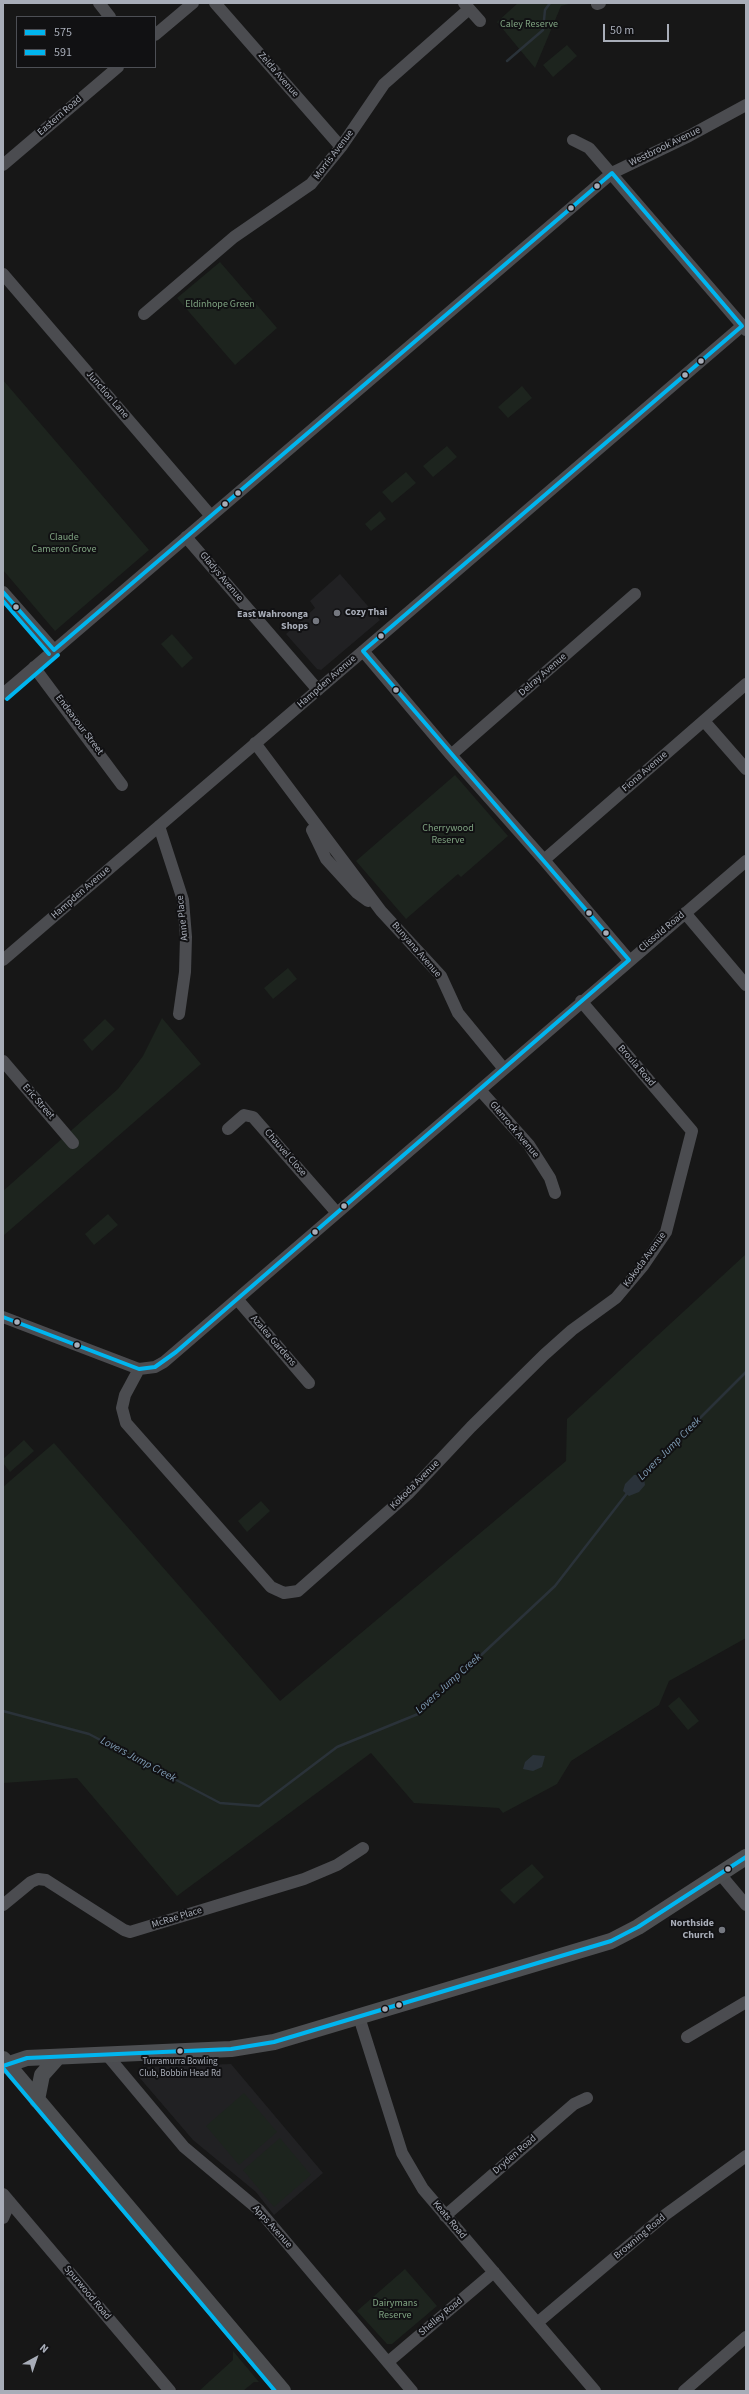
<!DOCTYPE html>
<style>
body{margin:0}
#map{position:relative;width:749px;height:2394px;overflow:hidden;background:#171717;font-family:"Source Sans 3",sans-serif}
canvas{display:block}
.frame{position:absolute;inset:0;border:4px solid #a8adb8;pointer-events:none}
.legend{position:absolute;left:16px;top:16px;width:140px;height:52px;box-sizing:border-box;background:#111113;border:1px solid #4d4f55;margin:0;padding:5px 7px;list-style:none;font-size:12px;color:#a8adb8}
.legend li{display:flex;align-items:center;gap:8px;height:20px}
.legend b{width:20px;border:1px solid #4d4f55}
.north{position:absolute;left:16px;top:2338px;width:40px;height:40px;-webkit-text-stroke:3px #111113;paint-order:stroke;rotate:40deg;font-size:11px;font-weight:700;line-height:16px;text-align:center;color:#a8adb8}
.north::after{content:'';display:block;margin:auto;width:14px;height:18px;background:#a8adb8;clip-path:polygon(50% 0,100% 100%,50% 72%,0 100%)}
.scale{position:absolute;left:603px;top:24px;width:66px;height:18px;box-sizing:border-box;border:2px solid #a8adb8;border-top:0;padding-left:5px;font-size:12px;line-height:14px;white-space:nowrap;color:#a8adb8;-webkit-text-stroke:3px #111113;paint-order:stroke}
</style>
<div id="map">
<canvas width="749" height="2394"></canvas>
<div class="frame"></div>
<ul class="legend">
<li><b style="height:5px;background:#00b5ef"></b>575</li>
<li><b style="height:5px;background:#00b5ef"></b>591</li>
</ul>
<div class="north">N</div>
<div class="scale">50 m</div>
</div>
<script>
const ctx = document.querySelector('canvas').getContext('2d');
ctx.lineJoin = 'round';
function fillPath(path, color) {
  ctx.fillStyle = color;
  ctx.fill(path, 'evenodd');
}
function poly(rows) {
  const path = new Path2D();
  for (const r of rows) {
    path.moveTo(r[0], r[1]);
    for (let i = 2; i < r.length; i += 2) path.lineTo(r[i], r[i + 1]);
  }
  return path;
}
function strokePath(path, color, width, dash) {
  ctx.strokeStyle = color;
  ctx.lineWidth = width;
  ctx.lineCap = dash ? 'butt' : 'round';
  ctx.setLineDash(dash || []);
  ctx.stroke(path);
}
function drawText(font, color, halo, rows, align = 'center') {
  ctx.font = font + ' "Source Sans 3",sans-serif';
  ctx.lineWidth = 4;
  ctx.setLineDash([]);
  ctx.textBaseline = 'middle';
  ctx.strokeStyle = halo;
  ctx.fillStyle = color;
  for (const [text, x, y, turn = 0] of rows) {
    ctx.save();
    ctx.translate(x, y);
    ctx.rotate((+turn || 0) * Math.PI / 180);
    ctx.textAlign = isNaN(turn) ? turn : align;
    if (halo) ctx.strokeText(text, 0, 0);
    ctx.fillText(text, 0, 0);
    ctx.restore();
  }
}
fillPath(poly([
 [340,574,380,620,321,670,317,669,286,634,315,608,310,601],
 [231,2064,323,2173,274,2215,256,2192,193,2140,139,2077,141,2070,147,2067]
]), '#212123');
fillPath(poly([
 [518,3,573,3,561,6,535,68,497,22],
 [567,45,577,56,553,77,543,65],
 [220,262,277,328,235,365,177,298],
 [3,380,149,550,55,631,3,570],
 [522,386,532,398,508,418,498,407],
 [447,446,457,457,433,477,423,466],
 [406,472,416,483,392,503,382,492],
 [380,511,386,519,371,531,365,524],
 [172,634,193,658,182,668,161,644],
 [455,775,508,836,461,877,458,874,406,919,356,861],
 [288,968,297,979,273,999,264,988],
 [162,1018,201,1064,3,1236,3,1191,118,1089,143,1056],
 [105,1019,115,1029,92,1051,83,1040],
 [108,1214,118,1225,94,1245,85,1234],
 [746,1254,746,1638,669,1681,659,1705,571,1761,557,1784,503,1813,499,1808,414,1803,371,1753,177,1896,77,1778,3,1783,3,1487,54,1443,280,1701,566,1461,567,1419],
 [24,1440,34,1451,10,1472,3,1463,3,1459],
 [261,1501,270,1511,247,1532,238,1521],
 [679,1697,699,1721,688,1730,668,1706],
 [532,1864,544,1877,514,1904,500,1890],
 [244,2093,277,2132,239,2165,206,2126],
 [280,2138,311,2175,274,2207,243,2170],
 [405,2269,437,2306,392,2344,387,2344,357,2311],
 [233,2351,259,2382,254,2382,243,2391,199,2391,233,2360]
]), '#1d241e');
fillPath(poly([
 [634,1475,638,1475,644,1479,645,1485,639,1492,629,1496,623,1491,625,1484],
 [533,1755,545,1756,542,1767,533,1771,523,1769,525,1762]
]), '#2a3239');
strokePath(poly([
 [507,61,543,30,545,10,550,3],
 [639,1479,746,1372],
 [3,1711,89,1734,220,1803,259,1806,337,1747,418,1714,555,1586,628,1492]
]), '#2a3239', 2.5);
strokePath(poly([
 [99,3,110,17],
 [215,3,341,147],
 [464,3,480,21],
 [597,4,600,3],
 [155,35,193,3],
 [573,140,589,148,746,330],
 [3,165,118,67],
 [3,274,211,516],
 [144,314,234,237,311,184,341,147,384,84,469,9],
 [186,537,318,690],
 [3,592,54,650],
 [363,651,451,755,544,860,629,960],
 [34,667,122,785],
 [3,694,612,173,689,136,746,105],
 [704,721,746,769],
 [255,743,381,911,441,976,458,1013,504,1069],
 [451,755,635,594],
 [159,826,183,900,186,937,185,972,179,1014],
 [312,830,326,859,357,893,368,901],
 [544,860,746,684],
 [685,913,746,985],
 [3,960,742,326],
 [3,1061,73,1143],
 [480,1090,529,1145,550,1178,555,1193],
 [228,1129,244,1115,253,1117,337,1213],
 [237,1299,309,1383],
 [3,1317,139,1369,155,1367,164,1362,746,861],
 [139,1369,125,1395,122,1408,126,1423,271,1587,284,1593,298,1591,409,1493,471,1427,544,1355,572,1330,616,1298,643,1266,666,1232,692,1131,581,1001],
 [720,1874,746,1905],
 [3,1905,31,1882,38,1879,46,1880,124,1930,130,1932,304,1879,337,1865,363,1848],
 [359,2017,402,2153,423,2189,595,2391],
 [687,2037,746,2002],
 [107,2055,184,2147,259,2210,412,2391],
 [3,2194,170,2391],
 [445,2216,574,2104,587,2098],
 [3,2218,10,2202],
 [537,2323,665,2215,746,2156],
 [388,2362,494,2272],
 [684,2391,746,2337]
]), '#4b4c50', 12);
strokePath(poly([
 [3,2059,283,2391],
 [3,2066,27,2058,231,2049,274,2042,611,1941,638,1927,746,1857],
 [37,2100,42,2075,58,2057]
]), '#4d4f52', 16);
strokePath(poly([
 [612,173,742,326],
 [3,592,54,650],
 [54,650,612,173],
 [363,651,742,326],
 [363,651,629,960],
 [3,1317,139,1369,155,1367,176,1352,629,960]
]), '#00b5ef', 4);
strokePath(poly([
 [3,601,49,654],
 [7,699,58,655],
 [3,2068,275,2391]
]), '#00b5ef', 4);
strokePath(poly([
 [3,2066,27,2058,231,2049,274,2042,611,1941,638,1927,746,1857]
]), '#00b5ef', 4);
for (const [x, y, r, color] of [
 [597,186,3.5,"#a8adb8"],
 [571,208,3.5,"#a8adb8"],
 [701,361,3.5,"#a8adb8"],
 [685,375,3.5,"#a8adb8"],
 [238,493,3.5,"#a8adb8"],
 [225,504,3.5,"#a8adb8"],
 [16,607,3.5,"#a8adb8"],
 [337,613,4,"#757880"],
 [316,621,4,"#757880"],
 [381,636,3.5,"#a8adb8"],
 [396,690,3.5,"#a8adb8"],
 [589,913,3.5,"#a8adb8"],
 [606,933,3.5,"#a8adb8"],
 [344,1206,3.5,"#a8adb8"],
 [315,1232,3.5,"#a8adb8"],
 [17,1322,3.5,"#a8adb8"],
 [77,1345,3.5,"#a8adb8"],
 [728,1869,3.5,"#a8adb8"],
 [722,1930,4,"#757880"],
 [399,2005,3.5,"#a8adb8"],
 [385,2009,3.5,"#a8adb8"],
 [180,2051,3.5,"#a8adb8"]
]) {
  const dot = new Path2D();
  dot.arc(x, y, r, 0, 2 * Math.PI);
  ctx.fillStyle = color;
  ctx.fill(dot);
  strokePath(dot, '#111113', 1.5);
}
drawText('9px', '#a8adb8', '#111113', [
 ["Turramurra Bowling",180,2062],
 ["Club, Bobbin Head Rd",180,2074]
]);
drawText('10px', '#7fa381', '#111113', [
 ["Caley Reserve",529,25],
 ["Eldinhope Green",220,305],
 ["Claude",64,538],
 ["Cameron Grove",64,550],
 ["Cherrywood",448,829],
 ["Reserve",448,841],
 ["Dairymans",395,2304],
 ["Reserve",395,2316]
]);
drawText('10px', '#a8adb8', '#111113', [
 ["Zelda Avenue",278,75,49],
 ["Eastern Road",60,116,-41],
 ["Westbrook Avenue",665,147,-26],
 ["Morris Avenue",334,155,-53],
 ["Junction Lane",107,395,49],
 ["Gladys Avenue",221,577,50],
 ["Delray Avenue",543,675,-41],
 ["Hampden Avenue",327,682,-41],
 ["Endeavour Street",79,725,53],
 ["Fiona Avenue",645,772,-41],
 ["Hampden Avenue",81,893,-41],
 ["Anne Place",183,918,-96],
 ["Clissold Road",662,932,-40],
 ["Bunyana Avenue",416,950,49],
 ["Broula Road",636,1066,49],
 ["Eric Street",38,1102,49],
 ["Glenrock Avenue",514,1130,50],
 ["Chauvel Close",285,1153,49],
 ["Kokoda Avenue",645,1260,-54],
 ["Azalea Gardens",273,1341,49],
 ["Kokoda Avenue",415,1485,-45],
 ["McRae Place",177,1918,-17],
 ["Dryden Road",515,2155,-41],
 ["Keats Road",449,2220,50],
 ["Apps Avenue",272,2227,48],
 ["Browning Road",640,2237,-40],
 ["Spurwood Road",87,2293,50],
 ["Shelley Road",441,2317,-40]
]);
drawText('bold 10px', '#a8adb8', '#111113', [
 ["Cozy Thai",345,613,"left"],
 ["East Wahroonga",308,615],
 ["Shops",308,627],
 ["Northside",714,1924],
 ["Church",714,1936]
], 'right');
drawText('italic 11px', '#7f9bb3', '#111113', [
 ["Lovers Jump Creek",670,1449,-45],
 ["Lovers Jump Creek",449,1684,-42],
 ["Lovers Jump Creek",138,1760,28]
]);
</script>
